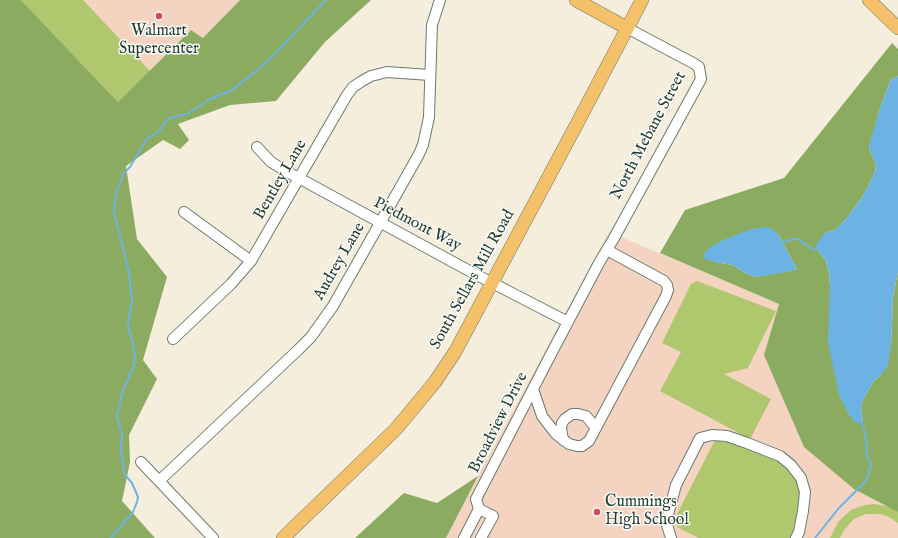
<!DOCTYPE html>
<style>
body{margin:0}
canvas{display:block;background:#f5eedc}
</style>
<canvas width="898" height="538"></canvas>
<script>
const ctx = document.querySelector('canvas').getContext('2d');
ctx.lineJoin = 'round';
function fillPath(path, color) {
  ctx.fillStyle = color;
  ctx.fill(path, 'evenodd');
}
function poly(rows) {
  const path = new Path2D();
  for (const r of rows) {
    path.moveTo(r[0], r[1]);
    for (let i = 2; i < r.length; i += 2) path.lineTo(r[i], r[i + 1]);
  }
  return path;
}
function strokePath(path, color, width, dash) {
  ctx.strokeStyle = color;
  ctx.lineWidth = width;
  ctx.lineCap = dash ? 'butt' : 'round';
  ctx.setLineDash(dash || []);
  ctx.stroke(path);
}
function drawText(font, color, halo, rows, align = 'center') {
  ctx.font = font + ' "IM FELL English",serif';
  ctx.lineWidth = 3;
  ctx.setLineDash([]);
  ctx.textBaseline = 'middle';
  ctx.strokeStyle = halo;
  ctx.fillStyle = color;
  for (const [text, x, y, turn = 0] of rows) {
    ctx.save();
    ctx.translate(x, y);
    ctx.rotate((+turn || 0) * Math.PI / 180);
    ctx.textAlign = isNaN(turn) ? turn : align;
    if (halo) ctx.strokeText(text, 0, 0);
    ctx.fillText(text, 0, 0);
    ctx.restore();
  }
}
fillPath(poly([
 [21,0,240,0,203,38,191,30,118,102],
 [609,232,780,304,764,355,898,512,898,538,446,538,478,476]
]), '#f5d3c1');
fillPath(poly([
 [21,0,83,0,150,71,118,102],
 [697,281,776,311,748,368,724,374,771,399,750,439,660,391,681,352,662,343,691,284],
 [723,439,742,444,778,461,788,468,797,480,800,489,799,512,795,530,790,538,699,538,677,527,675,518,715,440],
 [875,504,890,507,898,512,898,523,889,517,881,514,866,514,854,519,844,530,840,538,830,538,838,522,851,510,865,505]
]), '#afc76d');
fillPath(poly([
 [0,0,21,0,118,102,191,30,203,38,240,0,371,0,325,42,276,101,230,105,178,124,189,140,180,149,163,140,126,166,137,239,167,277,143,360,157,379,129,435,130,462,122,501,155,538,0,538],
 [892,43,898,49,898,76,891,80,882,102,869,147,876,165,875,172,864,194,847,218,835,230,827,232,817,249,826,261,829,274,830,285,863,423,861,408,863,400,873,382,881,375,891,346,893,297,898,271,898,512,854,489,804,447,764,355,779,304,660,253,685,210,784,178],
 [778,234,797,269,757,277,747,274,733,265,715,262],
 [478,476,446,538,355,538,404,493,437,503]
]), '#8bac60');
fillPath(poly([
 [898,76,898,271,893,297,891,346,888,366,881,375,873,382,863,400,861,408,863,424,862,425,854,421,848,413,839,395,828,342,830,285,829,274,826,261,817,249,816,245,823,235,827,232,835,230,847,218,864,194,875,172,876,165,869,147,870,142,882,102,891,80],
 [766,227,772,229,778,234,797,269,786,272,757,277,747,274,733,265,715,262,706,259,703,257,703,255,709,248,723,240,751,229]
]), '#6cb3e3');
strokePath(poly([
 [781,243,793,239,798,239,813,250,818,249],
 [111,538,133,512,137,502,138,497,132,483,126,476,124,472,121,449,122,435,117,416,123,390,134,366,135,355,132,340,128,325,132,302,129,272,114,213,116,193,124,173,130,167,146,140,160,130,167,120,173,117,187,114,210,99,232,90,266,63,326,0],
 [815,538,838,509,861,486,866,480,870,469,871,465,867,456,866,437,862,423]
]), '#6cb3e3', 2);
const minor = poly([
 [257,147,271,162,284,170,475,274,568,322],
 [184,212,251,261],
 [173,339,231,284,251,261,347,95,353,87,362,81,371,76,387,72,430,75],
 [533,389,542,416,556,434,569,444,577,446,582,446,589,441,666,296,668,290,667,285,664,281,607,250],
 [563,440,561,428,562,423,565,419,572,414,578,414,586,416,596,428],
 [141,462,213,538],
 [159,481,298,350,311,337,333,306,418,156,423,145,429,117,432,25,440,0],
 [479,509,493,516,481,538],
 [464,538,479,509,476,499,550,356,599,263,614,238,701,79,699,67,693,63,627,28],
 [671,538,666,522,676,485,700,438,712,435,727,436,747,443,780,456,791,465,801,478,805,492,803,511,799,532,796,538]
]);
const major = poly([
 [576,0,627,28],
 [869,0,898,28],
 [283,538,396,429,435,382,455,352,579,120,642,0]
]);
strokePath(minor, '#6a7b6f', 12);
strokePath(major, '#6a7b6f', 14);
strokePath(minor, '#fff', 10);
strokePath(major, '#f4c16a', 13);
for (const [x, y, r, color] of [
 [159,16,4,"#d1495b"],
 [597,512,4,"#d1495b"]
]) {
  const dot = new Path2D();
  dot.arc(x, y, r, 0, 2 * Math.PI);
  ctx.fillStyle = color;
  ctx.fill(dot);
  strokePath(dot, '#fdfcf7', 1.5);
}
drawText('16px', '#1f3d34', '#fdfcf7', [
 ["Walmart",159,32],
 ["Supercenter",159,50],
 ["Cummings",605,503,"left"],
 ["High School",605,521,"left"]
]);
drawText('16px', '#1f3d34', '#fdfcf7', [
 ["North Mebane Street",649,136,-62],
 ["Bentley Lane",281,180,-60],
 ["Piedmont Way",417,225,28],
 ["Audrey Lane",340,262,-60],
 ["South Sellars Mill Road",473,280,-61],
 ["Broadview Drive",499,423,-63]
]);
</script>
